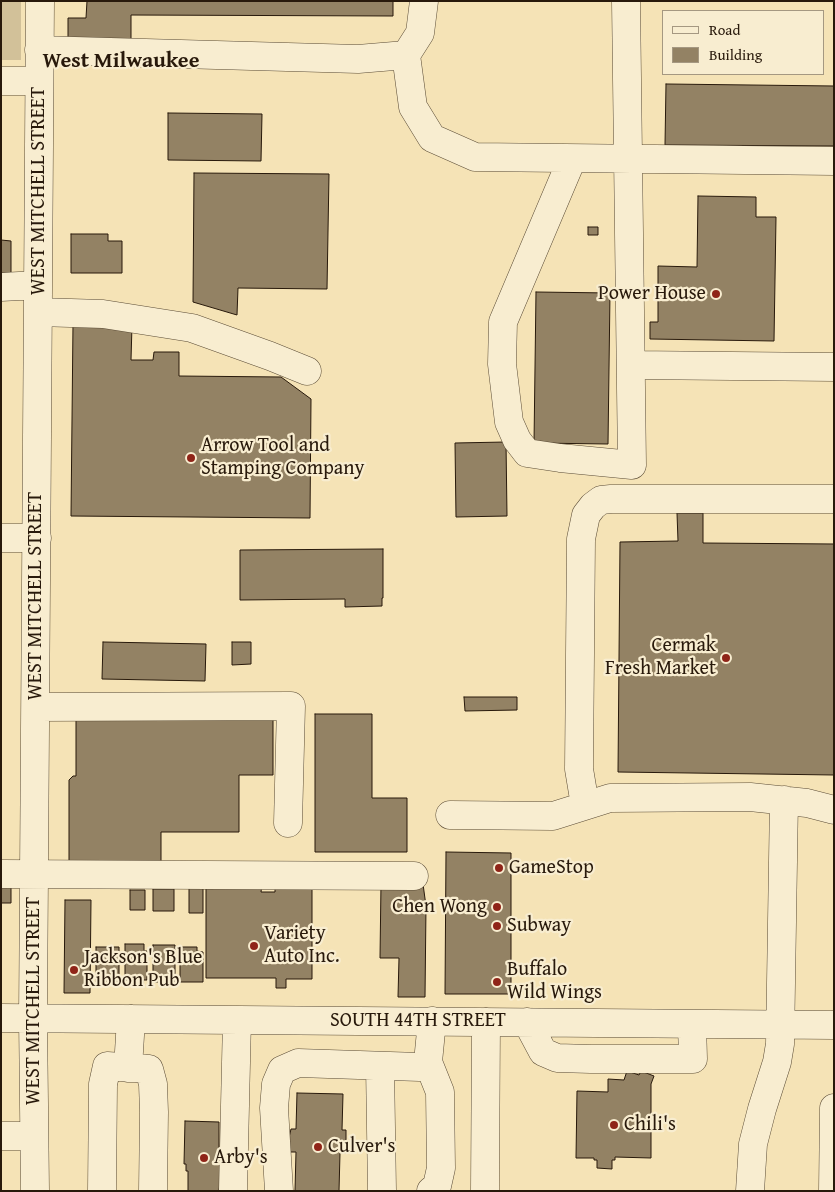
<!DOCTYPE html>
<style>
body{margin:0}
#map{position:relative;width:835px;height:1192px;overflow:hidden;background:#f5e3b6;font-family:"Gentium Book Plus",serif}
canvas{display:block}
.frame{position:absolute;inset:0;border:2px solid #28190b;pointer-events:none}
.legend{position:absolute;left:662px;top:10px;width:162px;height:65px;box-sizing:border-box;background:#f8edd0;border:1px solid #a59881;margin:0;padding:6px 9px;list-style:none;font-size:15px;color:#28190b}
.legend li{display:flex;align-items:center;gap:10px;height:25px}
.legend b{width:25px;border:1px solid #a59881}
</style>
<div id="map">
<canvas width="835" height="1192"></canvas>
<div class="frame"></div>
<ul class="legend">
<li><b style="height:6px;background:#f8edd0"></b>Road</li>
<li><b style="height:14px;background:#938264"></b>Building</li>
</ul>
</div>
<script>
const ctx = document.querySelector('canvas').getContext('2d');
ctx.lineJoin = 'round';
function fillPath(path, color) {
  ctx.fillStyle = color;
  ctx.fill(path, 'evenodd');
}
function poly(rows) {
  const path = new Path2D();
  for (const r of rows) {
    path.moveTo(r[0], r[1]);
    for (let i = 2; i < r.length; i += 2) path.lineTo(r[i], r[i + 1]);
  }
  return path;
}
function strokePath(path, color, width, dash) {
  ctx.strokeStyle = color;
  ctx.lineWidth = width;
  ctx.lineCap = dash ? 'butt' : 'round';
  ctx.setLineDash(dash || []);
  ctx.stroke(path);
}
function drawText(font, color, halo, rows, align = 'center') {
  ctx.font = font + ' "Gentium Book Plus",serif';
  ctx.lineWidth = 4.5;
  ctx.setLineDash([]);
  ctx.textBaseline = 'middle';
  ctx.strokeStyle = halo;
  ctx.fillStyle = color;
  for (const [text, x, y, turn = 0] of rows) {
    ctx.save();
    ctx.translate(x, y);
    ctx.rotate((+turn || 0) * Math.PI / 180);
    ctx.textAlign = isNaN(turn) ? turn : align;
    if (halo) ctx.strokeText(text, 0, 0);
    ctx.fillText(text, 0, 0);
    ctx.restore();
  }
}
fillPath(poly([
 [1,1,21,1,21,60,1,60]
]), '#d2c199');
const building = poly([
 [87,1,393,1,393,16,131,15,131,42,68,39,68,18,86,18,87,1],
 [666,84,834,86,834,146,665,145,666,84],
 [168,113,262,114,261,161,168,160,168,113],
 [194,173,329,174,327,289,238,288,237,315,193,302,194,173],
 [698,196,756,197,756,217,776,217,774,341,650,339,650,322,658,322,658,266,697,267,698,196],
 [588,227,598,227,598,235,588,235,588,227],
 [71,234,108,234,108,241,122,241,122,273,71,273,71,234],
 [1,240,11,241,11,273,1,273,1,240],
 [536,292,610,293,608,444,534,443,536,292],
 [73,324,132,325,131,360,153,360,154,352,179,352,179,376,281,377,311,399,310,518,71,516,73,324],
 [506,442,507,516,456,517,455,443,506,442],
 [677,513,703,513,703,543,834,544,834,775,618,772,620,542,678,541,677,513],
 [383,549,383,598,382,598,382,606,345,607,345,599,240,600,240,550,383,549],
 [103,642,206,644,205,681,102,679,103,642],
 [232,642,251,642,251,664,232,665,232,642],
 [464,697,517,697,517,710,465,711,464,697],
 [273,714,273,775,239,775,239,832,161,832,161,864,69,863,69,780,73,776,76,776,76,720,273,714],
 [315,714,372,714,372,798,407,798,407,852,315,852,315,714],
 [446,852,511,853,511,994,445,994,446,852],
 [1,881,11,881,11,903,1,903,1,881],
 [206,884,262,884,261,892,275,892,275,884,312,884,312,979,286,979,286,988,276,988,276,978,206,978,206,884],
 [381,884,423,884,426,906,425,997,398,997,399,958,380,958,381,884],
 [189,888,203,888,203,913,189,913,189,888],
 [153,889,174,889,174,911,153,911,153,889],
 [130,890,145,890,145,910,130,910,130,890],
 [65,900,91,900,90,993,64,993,65,900],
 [125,944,144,944,144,951,147,951,147,980,143,980,143,986,135,986,135,980,125,980,125,944],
 [153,945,175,945,175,982,153,982,153,945],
 [96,947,119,947,119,982,96,982,96,947],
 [180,947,197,947,197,951,203,952,203,982,180,982,180,947],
 [627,1071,639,1075,641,1071,654,1076,651,1084,651,1158,615,1157,615,1160,612,1160,612,1169,597,1168,597,1160,594,1160,594,1158,576,1158,577,1091,608,1092,608,1079,624,1080,627,1071],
 [297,1093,343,1094,342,1130,346,1130,346,1153,340,1153,339,1191,295,1191,296,1152,290,1152,288,1142,291,1129,296,1129,297,1093],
 [185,1121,219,1122,219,1153,224,1153,219,1191,188,1191,188,1171,186,1171,186,1164,184,1164,185,1121]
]);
fillPath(building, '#938264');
strokePath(building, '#28190b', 1);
const minor = poly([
 [39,50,358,59,406,55,420,33,424,1],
 [406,55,413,107,432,138,475,157,834,161],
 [1,81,39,81],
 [572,159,503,322,502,364,509,422,517,440,527,453,560,458,632,465,626,1],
 [1,287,38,285],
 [38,312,103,314,192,328,270,356,307,371],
 [631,365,834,367],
 [1,538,37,538],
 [36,707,291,706,288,823],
 [585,805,579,769,581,539,586,515,593,506,601,500,611,499,834,499],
 [450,815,553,816,610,798,750,797,807,803,834,810],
 [1,874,414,876],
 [1,1018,834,1025],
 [527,1022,543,1052,557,1058,591,1059,693,1059,692,1024],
 [428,1062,440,1092,441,1168,437,1186,431,1191],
 [380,1066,382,1191],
 [128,1068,131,1019],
 [1,1136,34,1136],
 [35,1191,33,1018,40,1],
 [102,1191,103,1084,107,1066,149,1069,153,1084,154,1112,153,1191],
 [233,1191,237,1020],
 [279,1191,274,1108,276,1084,282,1070,298,1063,420,1067,428,1062,432,1021],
 [485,1191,486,1022],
 [750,1191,753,1144,762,1109,777,1062,780,1044,784,800],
 [833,1191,834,1108]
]);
strokePath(minor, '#5b4c36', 29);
strokePath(minor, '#f8edd0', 28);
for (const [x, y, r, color] of [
 [716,294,5,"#8f2418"],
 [191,458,5,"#8f2418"],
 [726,658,5,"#8f2418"],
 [499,868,5,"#8f2418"],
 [497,907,5,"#8f2418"],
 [497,926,5,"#8f2418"],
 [254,946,5,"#8f2418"],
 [74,970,5,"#8f2418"],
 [497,982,5,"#8f2418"],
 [614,1125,5,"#8f2418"],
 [318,1147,5,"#8f2418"],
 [204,1158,5,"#8f2418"]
]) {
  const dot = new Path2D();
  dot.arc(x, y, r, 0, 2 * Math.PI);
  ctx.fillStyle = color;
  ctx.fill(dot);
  strokePath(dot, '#f8edd0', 2);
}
drawText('20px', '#28190b', '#f8edd0', [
 ["WEST MITCHELL STREET",39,191,-90],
 ["WEST MITCHELL STREET",36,596,-90],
 ["WEST MITCHELL STREET",34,1001,-90],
 ["SOUTH 44TH STREET",418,1021]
]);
drawText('20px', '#28190b', '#f8edd0', [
 ["Power House",706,294,"right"],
 ["Arrow Tool and",201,446],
 ["Stamping Company",201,469],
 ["Cermak",716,646,"right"],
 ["Fresh Market",716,669,"right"],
 ["GameStop",509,868],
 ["Chen Wong",487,907,"right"],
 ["Subway",507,926],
 ["Variety",264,934],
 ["Auto Inc.",264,957],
 ["Jackson's Blue",84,958],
 ["Ribbon Pub",84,981],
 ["Buffalo",507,970],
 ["Wild Wings",507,993],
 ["Chili's",624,1125],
 ["Culver's",328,1147],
 ["Arby's",214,1158]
], 'left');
drawText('bold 22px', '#28190b', '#f8edd0', [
 ["West Milwaukee",121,61]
]);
</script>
